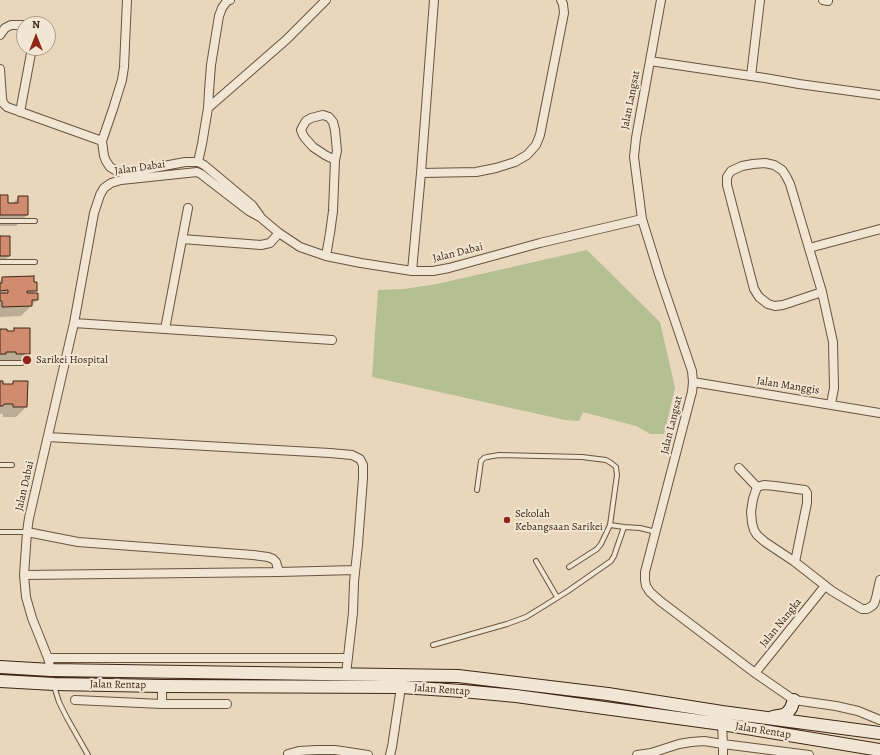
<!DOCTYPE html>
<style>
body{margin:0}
#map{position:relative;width:880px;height:755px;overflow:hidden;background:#e9d7bb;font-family:Alegreya,serif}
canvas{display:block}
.north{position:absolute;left:16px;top:16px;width:40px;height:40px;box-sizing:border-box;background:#f1e5d3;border:1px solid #aa9987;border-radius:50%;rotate:0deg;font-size:11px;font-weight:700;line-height:16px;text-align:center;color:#3f2716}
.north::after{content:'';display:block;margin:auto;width:14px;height:18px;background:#8f2418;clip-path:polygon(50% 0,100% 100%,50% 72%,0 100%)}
</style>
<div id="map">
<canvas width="880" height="755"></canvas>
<div class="north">N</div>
</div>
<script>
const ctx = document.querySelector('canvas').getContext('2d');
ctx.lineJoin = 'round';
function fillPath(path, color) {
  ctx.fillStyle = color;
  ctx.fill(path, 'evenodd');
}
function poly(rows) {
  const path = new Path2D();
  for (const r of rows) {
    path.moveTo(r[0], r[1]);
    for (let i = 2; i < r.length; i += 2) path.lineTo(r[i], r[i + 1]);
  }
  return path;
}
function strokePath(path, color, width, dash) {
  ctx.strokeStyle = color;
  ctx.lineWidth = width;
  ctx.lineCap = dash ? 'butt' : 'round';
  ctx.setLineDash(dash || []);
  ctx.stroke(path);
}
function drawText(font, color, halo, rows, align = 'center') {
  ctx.font = font + ' Alegreya,serif';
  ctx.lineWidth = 4;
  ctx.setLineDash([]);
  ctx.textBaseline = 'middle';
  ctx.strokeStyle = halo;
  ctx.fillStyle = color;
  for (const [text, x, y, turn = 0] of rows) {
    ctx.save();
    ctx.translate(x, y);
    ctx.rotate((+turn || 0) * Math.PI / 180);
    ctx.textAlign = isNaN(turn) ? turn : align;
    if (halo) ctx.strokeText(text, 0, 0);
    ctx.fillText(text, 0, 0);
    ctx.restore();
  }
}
fillPath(poly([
 [587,250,660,322,675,388,664,434,650,434,636,426,583,412,579,421,565,420,372,377,378,290,404,289,437,284]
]), '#b4bf92');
fillPath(poly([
 [0,196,7,204,12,204,19,197,27,215,16,226,0,226],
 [0,237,9,256,0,265],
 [2,278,33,283,36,290,32,294,37,300,21,316,0,317,0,281],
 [14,329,29,353,19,364,0,362,0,330,6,332,12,332],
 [0,382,2,385,11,385,14,382,26,407,16,417,3,417,3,414,0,414]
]), '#0003');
const building = poly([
 [0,195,8,195,8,203,18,203,18,196,28,196,28,215,0,215,0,195],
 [0,236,10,236,10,256,0,256,0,236],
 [34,276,34,282,37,282,37,291,27,291,27,293,38,293,38,300,32,300,32,306,2,307,2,301,0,301,0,293,8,293,8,290,0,291,0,283,2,283,2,277,34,276],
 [14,328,30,328,30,354,16,354,16,352,6,352,6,354,0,354,0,329,7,329,7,331,14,331,14,328],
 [0,381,3,381,3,384,13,384,13,381,28,381,27,407,13,407,13,404,4,404,3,406,0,406,0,381]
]);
fillPath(building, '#d18b6e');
strokePath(building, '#3f2716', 1);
const lane = poly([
 [0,221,35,221],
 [0,262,35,262],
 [0,363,22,363],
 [0,465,12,465],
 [477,490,481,461,484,458,487,457,499,455,582,457,606,460,611,463,616,467,617,475,610,525,624,527],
 [0,532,27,532],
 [536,561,557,597],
 [569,567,597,549,601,544,610,525],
 [433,645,507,624,526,617,544,606,568,591,611,561,614,556,624,527,640,528,656,532],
 [54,686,59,702,67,718,88,755]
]);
const street = poly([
 [127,0,124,67,122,80,113,109,102,141,104,156,106,161,110,167,115,170,120,172,127,173,185,162,198,162,204,165,252,205,260,216],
 [661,0,636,138,634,157,642,219,660,277,692,371,693,382,692,392,645,572,645,580,646,586,650,592,660,601,755,673,794,700,836,706,858,711,880,720],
 [823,0,828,1],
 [0,35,5,28,11,25,24,25],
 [650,61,751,76,765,78,799,84,880,95],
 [0,69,2,98,3,103,7,107,102,141],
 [751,76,760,0],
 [208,108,286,40,326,0],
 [20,112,32,48],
 [198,162,202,144,208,108,209,91,211,65,219,16,222,8,227,1,230,0],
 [421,173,476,172,496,168,515,162,527,155,536,145,540,135,564,13,563,4,561,0],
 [182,239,261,245,270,243,279,233],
 [809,248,880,229],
 [326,256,330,233,333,211,335,160,337,151,335,130,333,122,329,117,323,115,311,118,306,121,303,126,301,130,303,135,305,138,313,147,325,155,335,160],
 [412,271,421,173,434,0],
 [822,292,783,305,775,306,768,304,759,297,754,289,727,185,727,177,731,171,742,166,753,164,765,163,774,165,782,170,786,176,790,184,822,292,833,342,834,388,831,404],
 [74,323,332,340],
 [165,329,188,208],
 [693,382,880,413],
 [48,437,330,453,352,455,360,459,363,465,363,478,358,544,354,582,353,613,346,674],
 [739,468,757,487],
 [27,532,78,542,253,555,268,557,273,559,276,562,279,572],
 [795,562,807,503,807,493,805,490,775,486,764,485,757,487,753,499,751,512,752,523,754,530,757,535,765,542,795,562,832,591,862,609,867,609,872,606,874,604,876,598,880,580],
 [24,575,279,572,355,570],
 [48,658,348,658],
 [51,670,48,658,32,618,26,597,24,575,27,532,29,518,74,323,94,213,100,195,104,188,111,183,121,180,197,172,201,174,249,211,260,217,279,233,300,247,326,256,361,263,412,271,433,271,449,268,540,243,642,219],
 [755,673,825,586],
 [75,700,162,704,227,704],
 [162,704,162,686],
 [288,755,288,754,299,751,316,750,335,750,368,755],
 [390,755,392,747,401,687],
 [637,755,651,753,679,744,691,742,704,741,723,744,722,724],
 [723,755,723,744,809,755]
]);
const secondary = poly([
 [0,667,51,670,458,676,608,694,722,712,880,733],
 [0,681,54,684,162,686,401,687,462,691,516,696,722,724,880,750],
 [773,717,784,715,788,712,791,708,794,700]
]);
strokePath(lane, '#6a533f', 6);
strokePath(street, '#6a533f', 10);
strokePath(secondary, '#3f2716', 14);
strokePath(lane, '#f1e5d3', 4);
strokePath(street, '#f1e5d3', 8);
strokePath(secondary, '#f1e5d3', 12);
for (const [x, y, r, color] of [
 [27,360,5,"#8f2418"],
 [507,520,4,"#8f2418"]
]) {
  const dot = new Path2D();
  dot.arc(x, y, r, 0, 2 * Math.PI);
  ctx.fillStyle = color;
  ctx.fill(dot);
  strokePath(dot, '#f1e5d3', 1.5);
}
drawText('11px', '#3f2716', '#f1e5d3', [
 ["Jalan Langsat",631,100,-79],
 ["Jalan Dabai",140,168,-8],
 ["Jalan Dabai",458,253,-14],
 ["Jalan Manggis",788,386,9],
 ["Jalan Langsat",672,425,-76],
 ["Jalan Dabai",25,486,-77],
 ["Jalan Nangka",781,623,-51],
 ["Jalan Rentap",118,685,1],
 ["Jalan Rentap",442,690,4],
 ["Jalan Rentap",763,731,9]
]);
drawText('11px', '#3f2716', '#f1e5d3', [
 ["Sarikei Hospital",36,360],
 ["Sekolah",515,514],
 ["Kebangsaan Sarikei",515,527]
], 'left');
</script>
